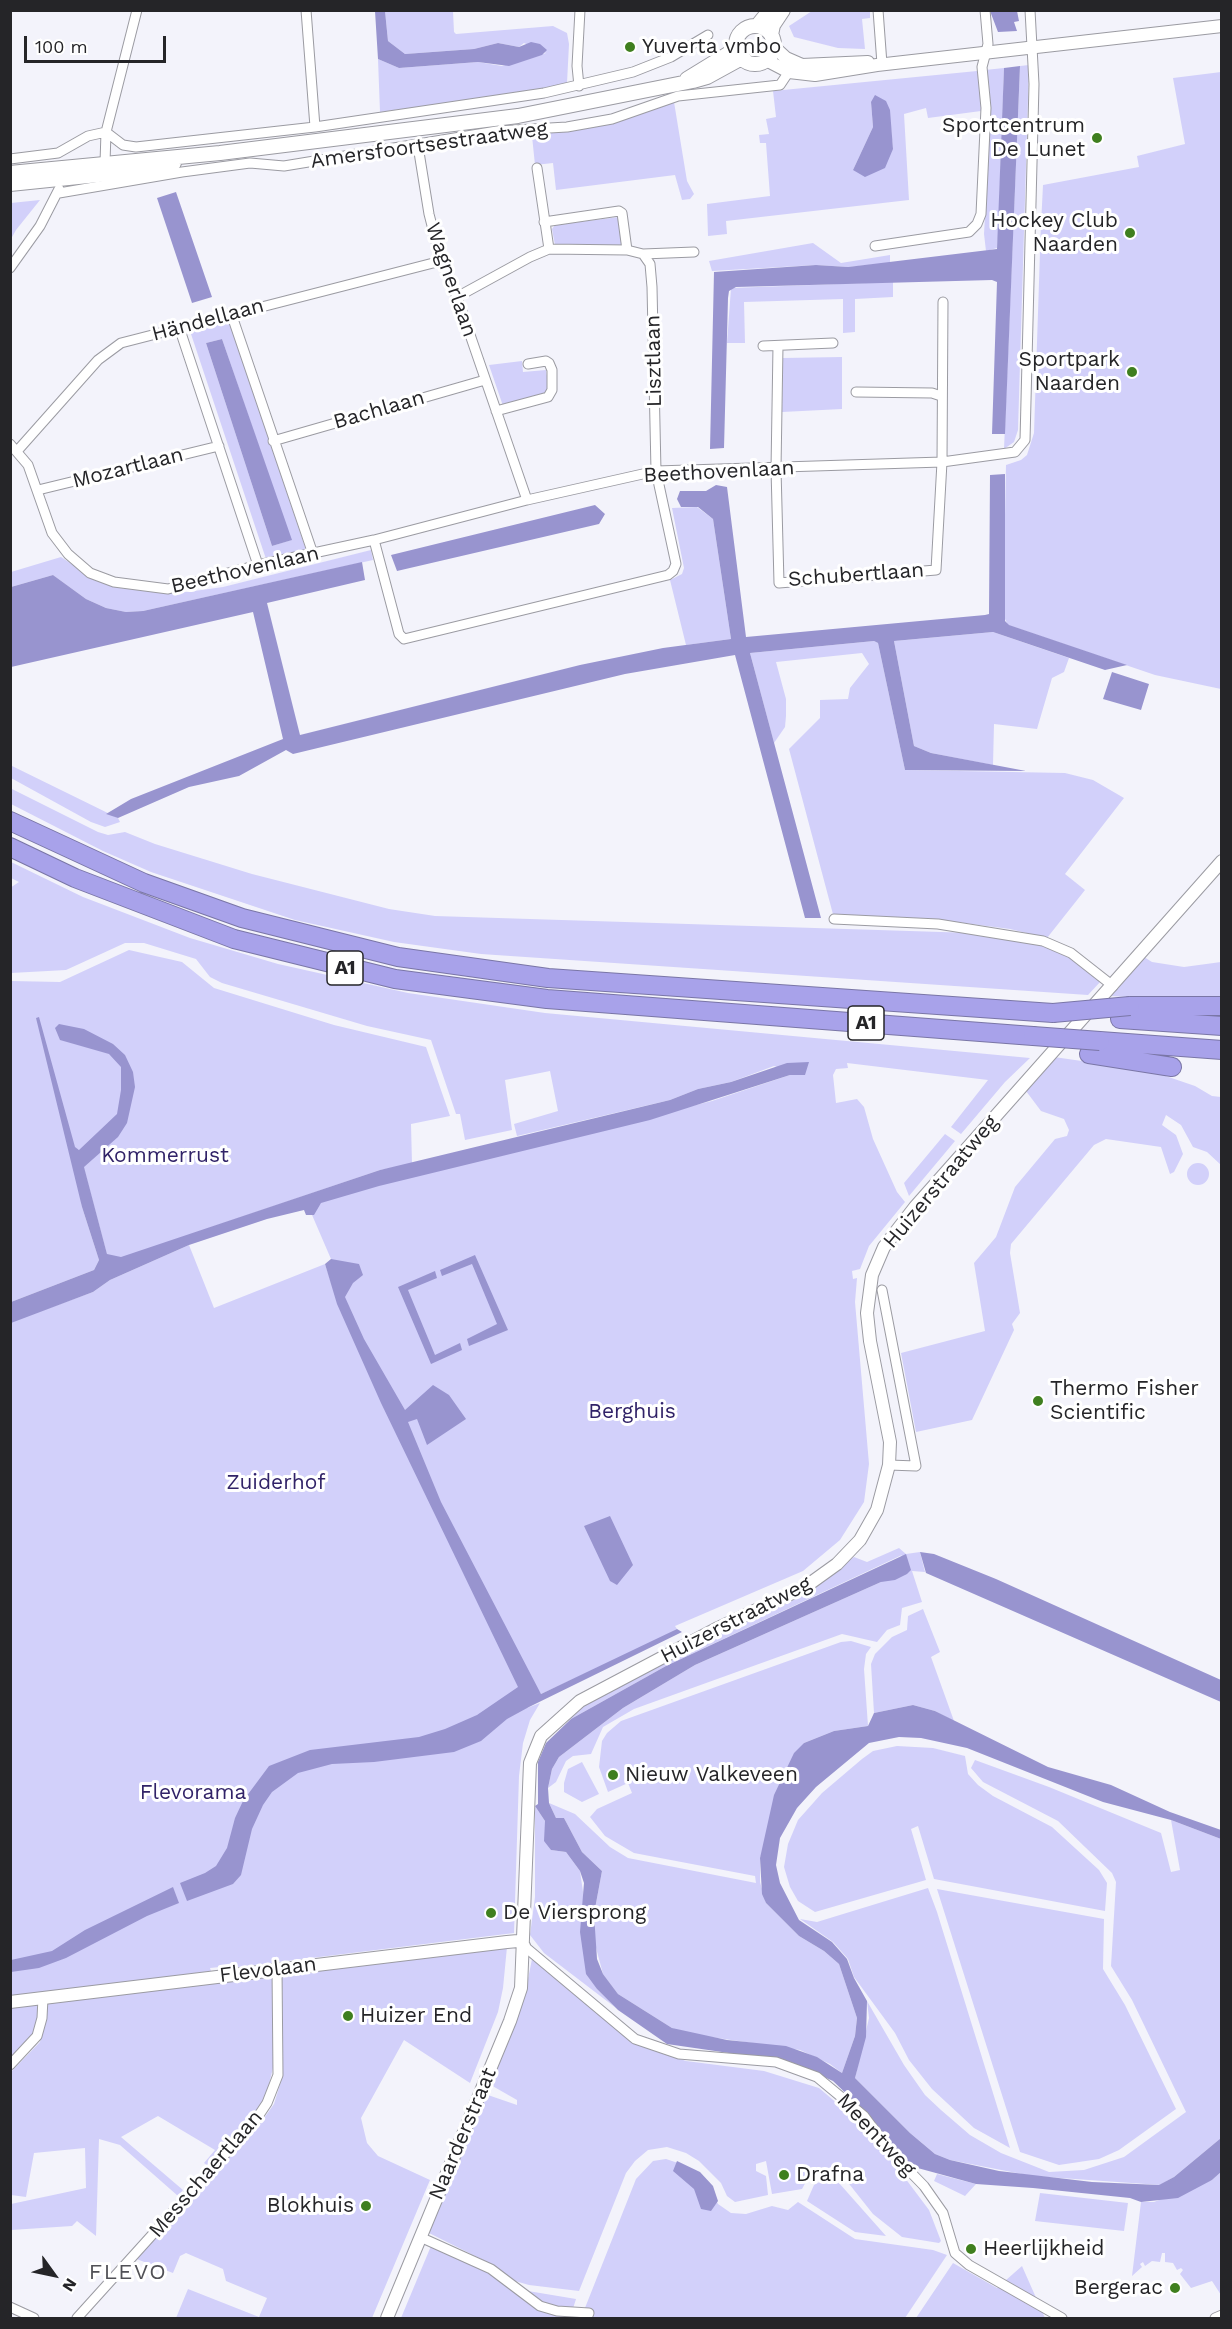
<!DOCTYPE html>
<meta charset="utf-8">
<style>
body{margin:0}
#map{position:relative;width:1232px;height:2329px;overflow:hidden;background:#f3f3fb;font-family:"Work Sans",sans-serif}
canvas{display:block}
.frame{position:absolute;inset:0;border:12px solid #252528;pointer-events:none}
.north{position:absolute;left:24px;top:2245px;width:60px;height:60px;-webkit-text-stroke:4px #fff;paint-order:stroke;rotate:123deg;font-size:16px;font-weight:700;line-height:24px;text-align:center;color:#252528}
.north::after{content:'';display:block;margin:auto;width:21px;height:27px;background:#252528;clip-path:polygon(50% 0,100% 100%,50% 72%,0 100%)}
.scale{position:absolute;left:24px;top:36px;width:142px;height:27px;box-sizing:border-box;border:3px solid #252528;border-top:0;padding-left:8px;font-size:18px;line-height:21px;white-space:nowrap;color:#252528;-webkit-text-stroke:4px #fff;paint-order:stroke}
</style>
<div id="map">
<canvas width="1232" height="2329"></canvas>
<div class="frame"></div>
<div class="north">N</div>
<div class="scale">100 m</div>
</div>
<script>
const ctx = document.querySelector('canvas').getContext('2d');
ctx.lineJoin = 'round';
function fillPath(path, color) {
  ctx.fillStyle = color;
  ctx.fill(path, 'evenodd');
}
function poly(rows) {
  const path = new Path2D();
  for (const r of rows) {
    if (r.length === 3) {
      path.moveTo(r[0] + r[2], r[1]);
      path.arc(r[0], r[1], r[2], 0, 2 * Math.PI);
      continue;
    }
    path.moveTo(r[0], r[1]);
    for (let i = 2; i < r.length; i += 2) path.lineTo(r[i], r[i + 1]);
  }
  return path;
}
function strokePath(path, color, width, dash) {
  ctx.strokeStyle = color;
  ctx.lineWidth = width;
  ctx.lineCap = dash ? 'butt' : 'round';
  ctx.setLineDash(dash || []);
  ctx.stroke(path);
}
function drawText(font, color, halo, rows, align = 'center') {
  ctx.font = font + ' "Work Sans",sans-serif';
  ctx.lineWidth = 6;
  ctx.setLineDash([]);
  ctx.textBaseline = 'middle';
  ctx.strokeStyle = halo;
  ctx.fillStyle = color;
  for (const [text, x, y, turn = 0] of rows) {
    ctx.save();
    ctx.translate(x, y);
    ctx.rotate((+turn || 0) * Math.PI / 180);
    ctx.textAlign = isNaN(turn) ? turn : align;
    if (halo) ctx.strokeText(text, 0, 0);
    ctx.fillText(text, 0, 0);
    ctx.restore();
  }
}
fillPath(poly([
 [385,11,453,11,454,32,456,34,553,26,567,33,569,44,567,83,544,90,380,112,378,59,399,68,478,62,502,66,546,53,524,43,519,47,498,43,474,49,405,54,388,41],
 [812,11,870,11,870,18,862,19,865,49,838,48,794,37,789,26],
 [1029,65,1018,430,1014,442,1004,449,1020,66],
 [1004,68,998,238,997,248,986,251,984,234,991,109,985,70],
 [977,71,982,93,981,111,928,118,926,108,904,114,909,200,726,221,727,234,708,236,707,204,770,196,766,143,760,143,759,135,769,134,766,119,776,117,773,91],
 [871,102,889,110,893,149,853,170,873,127],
 [1221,72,1221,689,1155,675,1008,625,1003,615,1006,465,1021,460,1027,455,1034,433,1040,252,1048,252,1048,246,1040,245,1043,185,1139,167,1137,156,1185,144,1173,78],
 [674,102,687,181,694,194,690,199,682,200,675,175,556,190,553,163,535,165,532,136,598,126],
 [40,200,16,230,11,239,11,203],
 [619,217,622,247,555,245,552,229,555,225],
 [813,243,841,263,890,255,890,263,848,267,816,265,712,271,709,261],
 [893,282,893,297,855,299,855,332,843,333,843,299,744,302,745,343,727,343,731,288],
 [229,320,306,550,267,562,190,331],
 [222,339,291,540,272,546,206,343],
 [842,357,842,409,782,412,783,358],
 [522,361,523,372,546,370,549,388,545,393,503,406,489,365],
 [697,507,713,519,731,639,686,645,670,580,682,574,684,568,672,508],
 [371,550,373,560,143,611,126,612,106,608,86,599,53,575,11,587,11,572,61,557,87,574,120,588,156,592,187,592,223,587],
 [993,632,1069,658,1064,672,1052,678,1037,729,994,724,993,765,931,753,914,746,894,641],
 [874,641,878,643,905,770,1065,773,1093,780,1124,798,1065,874,1085,890,1047,938,1010,929,948,921,834,918,789,749,820,718,820,700,848,699,850,688,869,664,862,653,776,662,786,699,786,716,785,727,774,743,750,653],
 [10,765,118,818,120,822,105,827,91,822,11,778],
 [10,788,98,832,108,835,125,832,155,844,252,874,389,909,435,916,973,933,1048,947,1067,955,1101,981,1088,995,481,954,394,942,295,920,151,872,103,851,11,804],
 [11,862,83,897,190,938,278,964,408,993,545,1013,1030,1058,1005,1082,961,1134,951,1127,988,1080,847,1063,848,1068,836,1069,833,1075,836,1103,857,1099,864,1107,873,1139,897,1192,905,1202,869,1246,860,1269,852,1271,853,1279,857,1278,855,1302,869,1464,864,1502,840,1540,803,1571,675,1626,677,1629,645,1646,541,1694,536,1687,527,1708,540,1703,530,1720,523,1743,519,1776,514,1933,222,1969,220,1967,210,1968,211,1971,11,1997,11,1322,93,1292,110,1280,189,1245,214,1308,325,1264,341,1312,347,1309,331,1259,306,1201,712,1101,790,1075,805,1075,774,1066,731,1082,698,1089,670,1100,517,1136,514,1124,558,1111,550,1071,505,1080,512,1130,465,1140,460,1114,456,1114,431,1040,367,1026,222,983,210,977,196,959,144,943,125,943,66,970,11,973,10,888,19,882,11,878],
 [129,950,182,962,214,988,334,1025,426,1047,450,1116,411,1124,412,1164,380,1170,109,1262,79,1150,75,1148,82,1207,99,1260,94,1270,11,1302,11,981,60,982],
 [1144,957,1152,962,1184,967,1221,962,1221,1002,1110,996],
 [1054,1057,1151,1071,1195,1086,1212,1096,1221,1097,1221,1165,1207,1152,1193,1147,1181,1125,1166,1115,1162,1125,1176,1135,1183,1154,1174,1172,1170,1174,1161,1147,1106,1139,1094,1145,1011,1244,1010,1253,1020,1313,1012,1324,1014,1330,972,1420,916,1432,901,1353,985,1331,974,1263,996,1237,1015,1187,1055,1139,1067,1136,1069,1130,1064,1119,1041,1111,1026,1091],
 [945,1134,955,1141,909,1196,904,1183],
 [1198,1174,11],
 [899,1548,906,1554,920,1552,925,1572,912,1571,922,1602,902,1608,900,1625,887,1630,877,1642,842,1634,634,1709,603,1727,591,1754,573,1756,566,1761,556,1782,548,1788,552,1769,559,1757,623,1708,695,1665,881,1582,902,1555,666,1666,571,1719,570,1714,596,1696,809,1591,854,1557,867,1562],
 [923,1609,940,1652,931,1657,954,1721,935,1711,913,1705,874,1713,871,1664,875,1654,892,1637,907,1630,908,1616],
 [851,1641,871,1647,866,1654,864,1669,868,1726,834,1731,804,1743,760,1858,760,1882,766,1903,799,1936,824,1951,839,1964,857,2018,855,2036,842,2073,830,2064,800,2050,683,2033,672,2028,618,1994,603,1974,595,1944,594,1914,602,1871,582,1852,564,1818,556,1818,549,1803,575,1814,610,1847,628,1858,756,1883,755,1876,634,1853,605,1836,590,1817,597,1809,632,1793,628,1783,608,1792,599,1767,602,1741,607,1733,621,1721,841,1642],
 [897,1746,933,1748,965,1756,968,1774,978,1785,993,1796,1052,1827,1099,1870,1107,1883,1105,1911,934,1879,918,1826,911,1829,926,1880,815,1912,798,1901,790,1887,784,1867,788,1844,798,1820,822,1793,862,1759,873,1751],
 [975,1760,1049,1787,1161,1833,1171,1872,1180,1870,1171,1820,1221,1839,1221,2138,1174,2177,1160,2185,1032,2176,950,2160,935,2154,910,2133,855,2078,869,2018,867,2001,904,2065,925,2095,941,2110,970,2135,1001,2153,1049,2172,1084,2170,1124,2157,1186,2112,1132,2000,1111,1966,1116,1882,1112,1873,1058,1821,983,1782,971,1768],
 [582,1762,599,1794,582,1802,564,1792,564,1783,568,1769],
 [535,1806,545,1821,551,1850,566,1852,580,1871,597,1989,616,2008,544,1953,530,1935,535,1897],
 [928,1888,937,1912,1010,2148,974,2128,932,2089,909,2060,895,2033,854,1977,848,1959,833,1942,800,1919,817,1922],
 [937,1889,1104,1919,1103,1969,1125,2005,1176,2109,1119,2150,1099,2159,1059,2165,1020,2152],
 [507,1947,503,1988,498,2012,470,2083,404,2040,361,2118,367,2143,378,2156,430,2180,372,2318,176,2318,188,2289,259,2317,267,2298,226,2281,223,2269,186,2253,180,2256,173,2273,134,2258,262,2121,274,2104,283,2075,282,1974],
 [532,1959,612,2022,656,2051,686,2061,764,2071,819,2088,852,2116,902,2174,929,2210,941,2241,939,2243,902,2237,873,2214,846,2180,830,2172,815,2174,808,2178,802,2189,772,2194,766,2161,756,2164,756,2171,766,2176,768,2195,735,2202,727,2196,721,2183,699,2161,686,2153,667,2147,648,2150,635,2161,626,2173,579,2291,529,2285,515,2281,495,2266,429,2233,485,2094,517,2105,517,2100,489,2084,524,1999],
 [272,1976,275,2021,273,2068,266,2096,256,2113,207,2165,204,2163,215,2150,158,2116,121,2137,183,2190,178,2196,120,2145,99,2139,96,2236,77,2221,72,2226,11,2230,11,2204,86,2188,85,2148,34,2153,26,2197,11,2195,10,2073,40,2042,48,2003],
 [37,2005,38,2019,32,2038,11,2061,11,2008],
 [666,2159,681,2164,711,2190,718,2204,731,2213,746,2214,772,2206,788,2210,798,2202,855,2239,933,2250,947,2255,905,2318,581,2318,636,2179,653,2161],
 [1221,2172,1221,2295,1212,2281,1191,2288,1180,2274,1183,2270,1181,2268,1177,2270,1173,2263,1165,2262,1165,2253,1162,2253,1160,2262,1152,2261,1145,2266,1143,2262,1140,2264,1142,2267,1132,2276,1141,2202,1154,2202,1212,2180],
 [937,2174,976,2184,965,2196,934,2181],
 [827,2178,839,2183,886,2236,855,2232,807,2201,814,2185],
 [1040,2193,1128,2203,1124,2231,1035,2221],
 [431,2246,475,2264,516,2289,576,2299,570,2318,401,2318],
 [953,2263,997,2288,1022,2266,1045,2318,1062,2315,1063,2318,916,2318]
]), '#d2d0fa');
fillPath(poly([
 [375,11,385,11,388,41,405,54,474,49,498,43,519,47,531,42,540,44,547,50,542,55,509,66,478,62,399,68,378,59],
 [990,11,1017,11,1019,21,1014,22,1017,31,998,32],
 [1020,66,1005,434,992,434,997,282,992,280,736,287,729,291,728,298,724,448,710,449,714,272,816,265,848,267,997,249,1004,68],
 [875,95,886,101,890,110,893,149,885,168,865,177,853,170,873,127,871,102],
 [176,192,212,297,192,303,157,198],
 [222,339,292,540,272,546,206,343],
 [1005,474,1005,621,1009,625,1127,665,1105,670,993,632,894,641,914,746,931,753,1026,771,905,770,878,643,874,641,750,653,821,918,805,918,735,655,625,674,293,754,286,750,239,776,189,787,118,818,106,814,131,799,283,739,253,612,11,667,11,587,53,575,86,599,106,608,126,612,143,611,362,562,365,580,267,603,300,735,580,665,663,648,731,639,713,519,698,507,681,507,677,499,680,491,706,491,716,485,727,487,746,637,985,615,989,614,990,475],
 [595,505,605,514,599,524,397,571,391,555],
 [1112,672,1149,684,1141,710,1103,699],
 [39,1017,75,1147,79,1150,117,1114,121,1090,121,1067,109,1054,60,1040,55,1028,59,1024,84,1029,113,1044,125,1055,133,1072,135,1087,127,1123,118,1137,84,1167,107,1254,121,1257,380,1170,670,1100,698,1089,731,1082,787,1063,809,1062,805,1075,790,1075,650,1120,379,1186,321,1203,314,1215,306,1215,304,1210,267,1219,189,1245,110,1280,93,1292,11,1323,11,1302,94,1270,99,1260,82,1207,36,1018],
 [475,1255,508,1330,469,1346,467,1339,497,1324,472,1264,442,1276,440,1270],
 [331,1259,359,1264,363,1275,353,1283,345,1297,364,1339,405,1410,433,1385,449,1395,466,1419,427,1445,417,1419,408,1422,441,1502,541,1694,677,1629,682,1632,529,1707,507,1719,481,1741,454,1752,374,1762,332,1764,298,1773,272,1792,263,1805,252,1829,241,1875,233,1884,187,1901,180,1883,205,1873,216,1866,227,1848,235,1818,243,1801,269,1766,310,1750,419,1737,445,1729,477,1715,518,1687,381,1403,337,1304,325,1264],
 [435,1271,437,1278,408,1290,435,1355,460,1343,462,1350,431,1364,398,1287],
 [610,1516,633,1565,617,1585,610,1581,584,1526],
 [920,1552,934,1554,996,1579,1221,1680,1221,1702,926,1573],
 [906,1554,911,1570,907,1574,895,1580,881,1582,695,1665,623,1708,559,1757,552,1769,548,1788,549,1803,556,1818,564,1818,582,1852,602,1871,594,1914,597,1959,603,1974,618,1994,672,2028,727,2040,786,2046,817,2057,842,2073,855,2036,857,2018,839,1964,824,1951,799,1936,766,1903,762,1894,760,1858,774,1795,794,1753,804,1743,834,1731,868,1726,874,1713,913,1705,935,1711,1048,1767,1111,1785,1170,1812,1221,1830,1221,1839,1171,1820,1103,1802,967,1748,921,1738,899,1737,869,1743,816,1787,797,1808,780,1838,776,1865,780,1883,799,1920,832,1942,847,1959,854,1978,867,2001,866,2037,855,2078,910,2133,935,2154,950,2160,999,2171,1092,2182,1159,2185,1174,2177,1221,2138,1221,2172,1212,2180,1178,2198,1141,2202,1130,2198,1033,2188,976,2184,914,2167,899,2155,854,2101,833,2081,791,2062,667,2044,618,2010,597,1989,586,1974,580,1932,584,1883,580,1871,566,1852,551,1850,544,1841,545,1821,535,1806,538,1804,538,1762,546,1743,571,1719,666,1666],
 [173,1887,179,1903,147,1916,66,1958,39,1968,11,1972,11,1960,52,1951,85,1930],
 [677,2161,700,2172,713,2186,718,2201,711,2211,701,2209,694,2189,673,2171]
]), '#9894cf');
const minor = poly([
 [306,10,315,127],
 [878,10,882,64],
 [579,86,577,66,580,10],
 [418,146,429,214,441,261,457,297,527,500],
 [10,159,58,153,88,136,106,132,123,145,136,147,315,127,544,93,633,72,671,57,708,35],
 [105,163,106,132,137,10],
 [537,168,549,249],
 [59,193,182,172,250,163,284,166,497,131,567,127,612,119,678,96,780,85,792,67],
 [544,222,619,211,622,213,627,250],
 [875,246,969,232,977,224,981,214,986,108,982,67,988,44,985,10],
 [10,268,40,226,59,189],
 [457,297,530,257,549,249,627,250,643,254,694,252],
 [231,313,313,554],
 [179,327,258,565],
 [763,346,833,343],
 [778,346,776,469,779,583,936,570,942,462,943,302],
 [856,392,932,393,941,396],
 [496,411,548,397,552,390,552,370,549,363,546,361,528,364],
 [273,441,485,380],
 [10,444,28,465,52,533,68,554,90,573,114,582,168,589,258,565,374,540,527,500,656,471,942,462,1015,452,1025,440,1034,84,1030,10],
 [18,450,98,360,121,343,441,261],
 [38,490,219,446],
 [374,540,399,634,404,639,668,575,673,571,676,564,656,471,652,287,650,264,643,254],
 [834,919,938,924,1043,941,1071,953,1113,986],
 [882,1290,916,1466,889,1465],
 [524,1946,635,2039,679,2054,776,2062,817,2077,864,2116,890,2151,924,2186,943,2213,955,2253,969,2265,1062,2318],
 [10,2065,37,2036,42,2018,43,1998],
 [420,2237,491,2269,540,2306,557,2311,589,2313,587,2318],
 [10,2307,34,2318],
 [77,2318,255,2121,267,2103,278,2075,277,1969],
 [1215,2318,1222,2315]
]);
const tertiary = poly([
 [774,47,786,58,802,65,868,62],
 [766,60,789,72,815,75,877,65,1222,26],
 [10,2002,507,1942,518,1941,524,1946],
 [387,2318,510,2021,521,1988,530,1763,541,1736,580,1701,718,1628,805,1587,837,1564,860,1540,877,1510,889,1465,890,1442,870,1341,867,1313,872,1275,884,1247,915,1207,1222,861]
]);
const secondary = poly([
 [757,26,770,10],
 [755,45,19],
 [771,35,773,25,783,10],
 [687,79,731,52,737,46],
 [10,173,220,153,518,116,693,81,707,77,738,60,745,60],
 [10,184,127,172,174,163]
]);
const motorway = poly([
 [10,821,144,883,242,918,398,957,548,978,1053,1013],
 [10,847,75,878,234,939,395,979,547,999,1033,1036],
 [1130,1006,1222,1006],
 [1120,1019,1222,1026],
 [1100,1041,1222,1050],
 [1089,1054,1172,1067]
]);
strokePath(minor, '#9b9ba2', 11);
strokePath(tertiary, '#9b9ba2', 14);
strokePath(secondary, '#9b9ba2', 16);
strokePath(motorway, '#7a76a6', 20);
strokePath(minor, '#fff', 9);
strokePath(tertiary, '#fff', 12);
strokePath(secondary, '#fff', 14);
strokePath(motorway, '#a8a2ea', 18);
const motorwayBridge = poly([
 [1053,1013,1130,1006],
 [1033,1036,1100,1041]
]);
strokePath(motorwayBridge, '#7a76a6', 20, []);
strokePath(motorwayBridge, '#a8a2ea', 18);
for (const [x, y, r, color] of [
 [630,47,6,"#3f7f1f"],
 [1097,138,6,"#3f7f1f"],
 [1130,233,6,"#3f7f1f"],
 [1132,372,6,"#3f7f1f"],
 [1038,1401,6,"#3f7f1f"],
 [613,1775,6,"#3f7f1f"],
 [491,1913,6,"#3f7f1f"],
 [348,2016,6,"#3f7f1f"],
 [784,2175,6,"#3f7f1f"],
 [366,2206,6,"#3f7f1f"],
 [971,2249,6,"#3f7f1f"],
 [1175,2288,6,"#3f7f1f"]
]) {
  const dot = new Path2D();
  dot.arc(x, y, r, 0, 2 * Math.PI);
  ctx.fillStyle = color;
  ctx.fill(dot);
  strokePath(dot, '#fff', 2);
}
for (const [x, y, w] of [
 [345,968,36],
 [866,1023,36]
]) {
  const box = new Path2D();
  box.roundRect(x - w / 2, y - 17, w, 34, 4.5);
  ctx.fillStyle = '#fff';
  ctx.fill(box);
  strokePath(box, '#252528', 1.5);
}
drawText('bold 20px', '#252528', null, [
 ["A1",345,968],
 ["A1",866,1023]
]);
drawText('21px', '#252528', '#fff', [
 ["Yuverta vmbo",642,47],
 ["Sportcentrum",1085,126,"right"],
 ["De Lunet",1085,150,"right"],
 ["Hockey Club",1118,221,"right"],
 ["Naarden",1118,245,"right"],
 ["Sportpark",1120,360,"right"],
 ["Naarden",1120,384,"right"],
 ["Thermo Fisher",1050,1389],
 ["Scientific",1050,1413],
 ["Nieuw Valkeveen",625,1775],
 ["De Viersprong",503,1913],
 ["Huizer End",360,2016],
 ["Drafna",796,2175],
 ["Blokhuis",354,2206,"right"],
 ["Heerlijkheid",983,2249],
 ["Bergerac",1163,2288,"right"]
], 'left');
drawText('21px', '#252528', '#fff', [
 ["Amersfoortsestraatweg",429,145,-8],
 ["Wagnerlaan",451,280,71],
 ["Händellaan",208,320,-15],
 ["Lisztlaan",654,361,-91],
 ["Bachlaan",379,410,-16],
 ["Mozartlaan",128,468,-14],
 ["Beethovenlaan",719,472,-3],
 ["Beethovenlaan",245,570,-13],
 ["Schubertlaan",856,575,-4],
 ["Huizerstraatweg",941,1182,-50],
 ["Huizerstraatweg",736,1620,-27],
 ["Flevolaan",268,1970,-7],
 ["Naarderstraat",463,2134,-67],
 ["Meentweg",876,2135,47],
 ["Messchaertlaan",206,2174,-49]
]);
drawText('21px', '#312368', '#fff', [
 ["Kommerrust",165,1156],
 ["Berghuis",632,1412],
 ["Zuiderhof",276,1483],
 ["Flevorama",193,1793]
]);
ctx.letterSpacing = '1.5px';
drawText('22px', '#505056', '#fff', [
 ["FLEVO",128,2273]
]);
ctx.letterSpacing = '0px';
</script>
